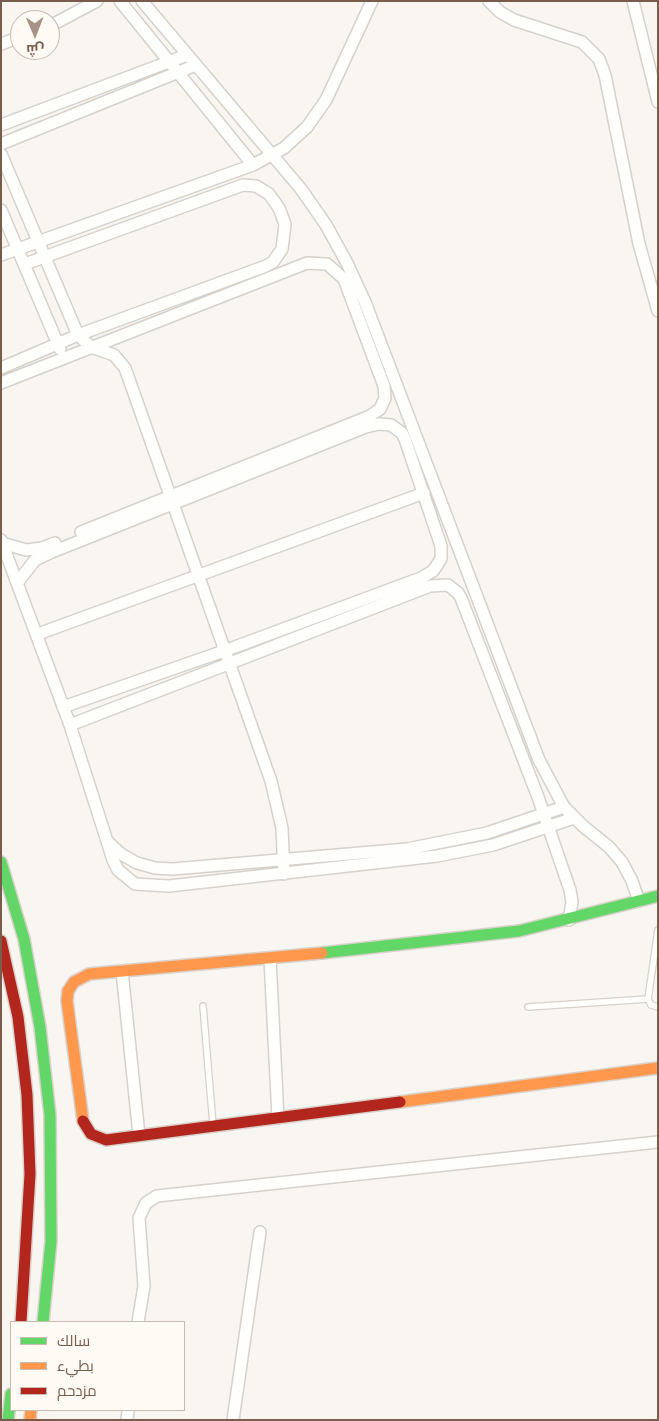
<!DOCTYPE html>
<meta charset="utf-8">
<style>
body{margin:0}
#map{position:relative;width:659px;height:1421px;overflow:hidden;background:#f9f5f0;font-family:"Varela Round",Cairo,sans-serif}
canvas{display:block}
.frame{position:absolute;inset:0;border:2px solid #7a5c4d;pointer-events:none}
.legend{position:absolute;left:10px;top:1321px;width:175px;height:90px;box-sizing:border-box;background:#fffaf3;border:1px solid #cabbb1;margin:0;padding:6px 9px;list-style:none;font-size:15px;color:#7a5c4d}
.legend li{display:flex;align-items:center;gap:10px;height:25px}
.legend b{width:25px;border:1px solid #cabbb1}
.north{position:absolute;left:10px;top:10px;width:50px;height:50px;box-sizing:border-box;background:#fffaf3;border:1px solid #cabbb1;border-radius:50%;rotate:179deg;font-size:14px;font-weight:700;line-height:20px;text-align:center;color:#7a5c4d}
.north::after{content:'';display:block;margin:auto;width:18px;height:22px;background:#a69286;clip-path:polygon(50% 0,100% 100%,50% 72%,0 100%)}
</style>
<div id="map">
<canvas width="659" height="1421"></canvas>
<div class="frame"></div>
<ul class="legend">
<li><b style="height:6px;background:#63d668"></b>سالك</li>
<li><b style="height:6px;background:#ff974d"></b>بطيء</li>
<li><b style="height:6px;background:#b3261e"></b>مزدحم</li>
</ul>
<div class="north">ش</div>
</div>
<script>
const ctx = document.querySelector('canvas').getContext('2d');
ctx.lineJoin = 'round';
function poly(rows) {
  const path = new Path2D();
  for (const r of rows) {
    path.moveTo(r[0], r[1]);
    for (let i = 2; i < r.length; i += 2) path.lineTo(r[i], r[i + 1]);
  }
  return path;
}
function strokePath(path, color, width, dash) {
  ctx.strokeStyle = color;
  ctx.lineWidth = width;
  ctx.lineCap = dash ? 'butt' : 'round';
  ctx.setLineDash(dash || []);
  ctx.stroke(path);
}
const lane = poly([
 [658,930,648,999,651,1005,658,1007],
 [203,1006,213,1125],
 [528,1007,648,999]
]);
const street = poly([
 [120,1,253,165],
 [142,1,301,189,326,225,347,263,365,302,539,760,564,807,583,826,609,847,622,862,632,881,639,901],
 [489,1,500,12,514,20,582,42,599,59,605,75,639,244,658,311],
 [633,1,658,102],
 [50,26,97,1],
 [1,44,20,37],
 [1,125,187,55],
 [1,144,196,65],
 [1,154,78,335,91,347,114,355,125,368,271,781,282,828,284,874],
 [1,210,60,349],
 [1,255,253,165,284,148,307,127,326,100,372,1],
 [1,368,78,335,266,266,273,262,282,249,285,224,279,208,269,194,256,186,243,185,25,264],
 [1,383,307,263,327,264,344,279,384,386,385,398,380,409,370,416,81,532],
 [1,540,70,725,113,860,118,870,135,884,169,886,437,856,493,845,574,818],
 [2,543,26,550,42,548,55,543],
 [17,583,35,560,52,552,366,427,379,424,391,425,402,433,405,439,441,546,441,559,433,571,421,578,224,651,63,707],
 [38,634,424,493],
 [70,725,430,586,448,585,458,593,461,598,538,797,570,890,572,902,569,920],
 [108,842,121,854,137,863,155,868,173,869,407,849,487,833,564,807],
 [270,959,278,1118],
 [122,971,139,1135],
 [138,1322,144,1286,139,1218,146,1203,157,1196,658,1142],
 [127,1420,128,1410],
 [233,1420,260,1232]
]);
const fast = poly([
 [1,862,24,939,40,1027,50,1115,51,1241,43,1322],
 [322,953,519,931,658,896],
 [8,1420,11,1394]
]);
const slow = poly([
 [400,1102,658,1068],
 [83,1121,67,1001,68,991,74,982,89,974,322,953],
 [30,1420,31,1410]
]);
const jam = poly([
 [1,941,18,1017,27,1095,30,1174,21,1322],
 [83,1121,91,1134,106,1140,400,1102]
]);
strokePath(lane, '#d7d1cb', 8);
strokePath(street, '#d7d1cb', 14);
strokePath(fast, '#d9d2cb', 14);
strokePath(slow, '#d9d2cb', 14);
strokePath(jam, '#d9d2cb', 14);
strokePath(lane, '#fefefd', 5.5);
strokePath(street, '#fefefd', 11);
strokePath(fast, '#63d668', 11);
strokePath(slow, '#ff974d', 11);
strokePath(jam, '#b3261e', 11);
</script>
